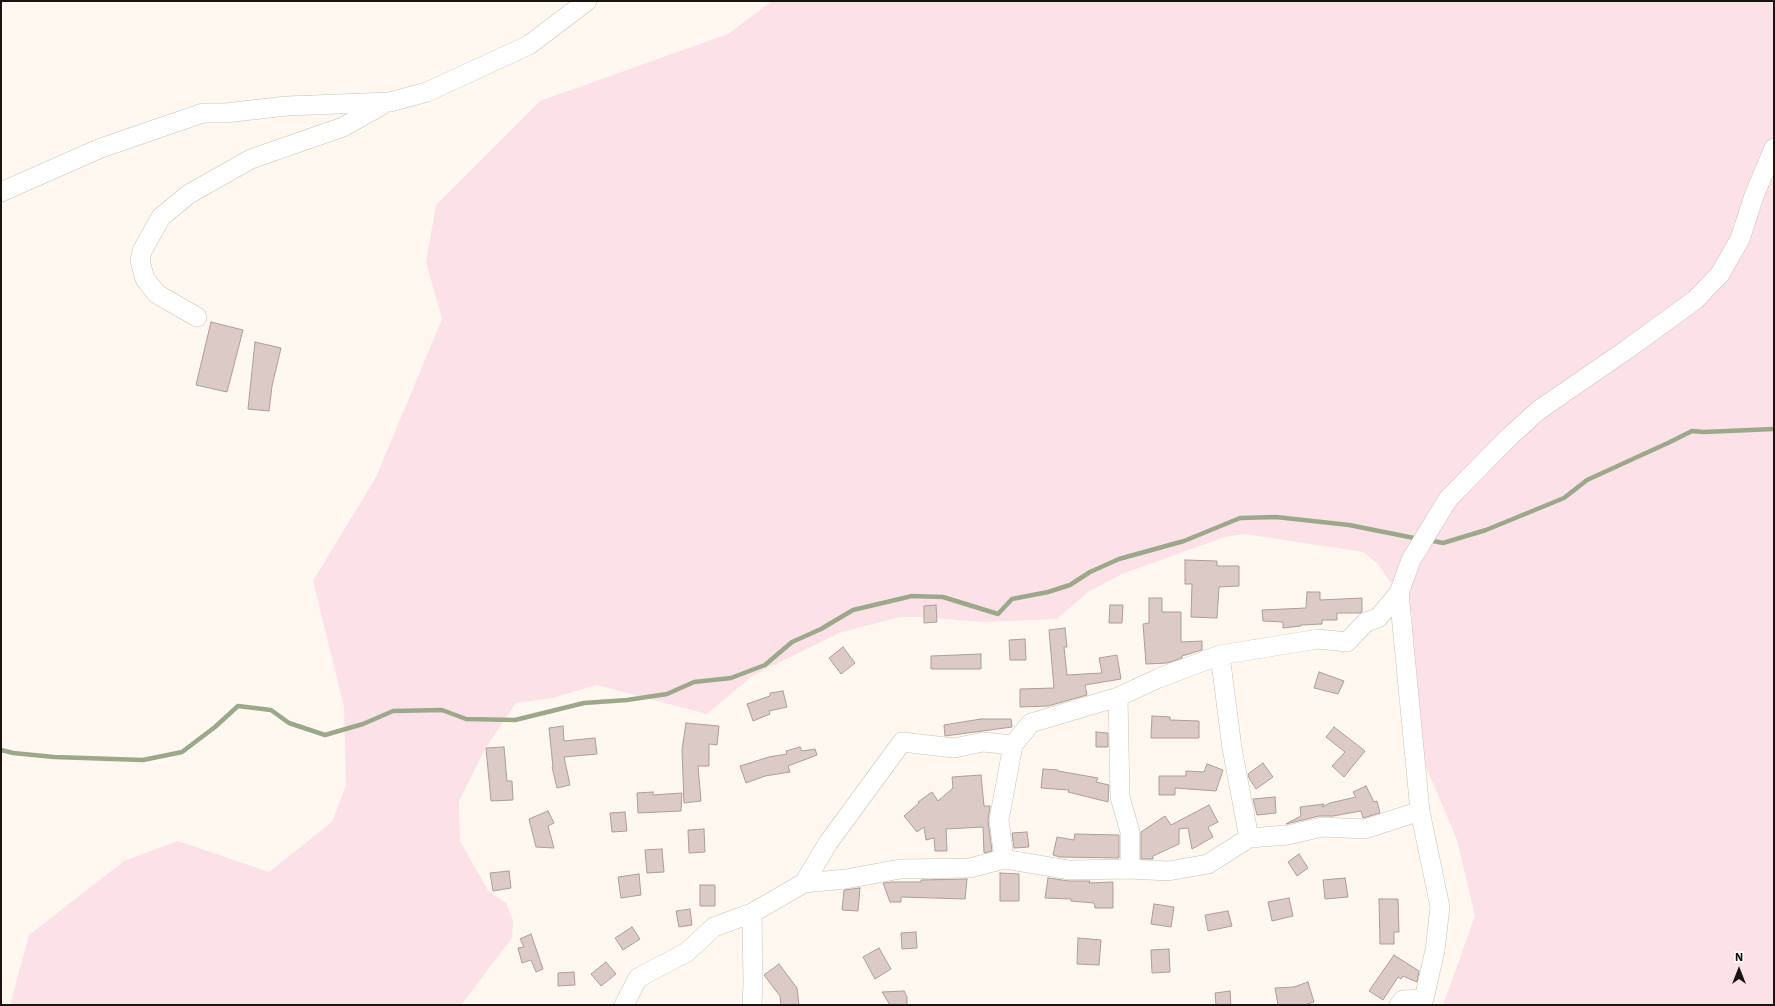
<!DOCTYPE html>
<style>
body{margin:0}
#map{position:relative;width:1775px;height:1006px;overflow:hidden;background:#fff7f0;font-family:"Work Sans",sans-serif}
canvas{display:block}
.frame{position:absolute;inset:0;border:2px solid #191410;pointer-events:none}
.north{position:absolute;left:1719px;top:950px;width:40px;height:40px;-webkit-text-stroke:3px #fff;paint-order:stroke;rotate:0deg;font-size:11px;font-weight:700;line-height:16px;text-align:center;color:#191410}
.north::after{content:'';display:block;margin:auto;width:14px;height:18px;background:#191410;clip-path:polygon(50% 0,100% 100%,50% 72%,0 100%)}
</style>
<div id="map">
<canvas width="1775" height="1006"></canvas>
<div class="frame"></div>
<div class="north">N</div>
</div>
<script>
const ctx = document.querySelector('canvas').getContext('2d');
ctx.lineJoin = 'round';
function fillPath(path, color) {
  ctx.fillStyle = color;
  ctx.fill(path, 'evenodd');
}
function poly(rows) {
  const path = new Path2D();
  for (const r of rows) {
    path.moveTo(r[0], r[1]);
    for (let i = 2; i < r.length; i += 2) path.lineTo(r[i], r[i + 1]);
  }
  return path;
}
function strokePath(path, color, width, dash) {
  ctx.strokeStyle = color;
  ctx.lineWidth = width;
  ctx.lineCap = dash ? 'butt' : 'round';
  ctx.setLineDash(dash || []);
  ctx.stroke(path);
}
fillPath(poly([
 [772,1,1774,1,1774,1005,1443,1005,1475,916,1457,840,1418,748,1410,690,1412,614,1378,564,1363,552,1245,534,1225,537,1122,574,1088,592,1057,619,981,622,921,617,900,617,839,633,752,676,707,714,597,685,552,698,516,703,485,749,459,801,460,841,489,892,506,903,513,920,512,938,461,1005,10,1005,29,935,124,861,178,841,269,872,332,822,346,785,344,707,313,581,376,477,442,319,426,262,436,205,540,101,728,34]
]), '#fce2e8');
strokePath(poly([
 [1428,540,1443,543,1486,530,1564,498,1587,480,1670,442,1692,431,1704,432,1774,429],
 [1,750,13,753,54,757,143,760,182,752,215,727,238,706,271,710,289,723,325,735,363,724,393,711,442,710,466,719,515,720,584,703,627,700,667,694,694,682,731,678,765,665,792,642,821,629,853,610,912,596,943,597,998,614,1012,599,1048,592,1070,585,1090,572,1119,559,1184,541,1240,518,1276,517,1349,525,1419,539]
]), '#9ba88a', 4.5);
const building = poly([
 [211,322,243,330,227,392,196,385,211,322],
 [255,342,281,348,272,386,269,411,248,409,255,342],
 [1185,560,1217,561,1217,566,1239,566,1239,586,1219,587,1217,618,1191,617,1192,584,1185,584,1185,560],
 [1307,592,1320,592,1320,600,1362,598,1362,612,1359,613,1337,613,1337,620,1322,620,1322,624,1301,625,1301,626,1283,628,1283,622,1263,621,1262,610,1306,608,1307,592],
 [1149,598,1162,598,1162,612,1181,612,1181,642,1202,641,1202,650,1182,656,1182,658,1167,663,1146,664,1143,624,1149,623,1149,598],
 [936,605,937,622,924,623,924,606,936,605],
 [1110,605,1123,605,1122,623,1109,623,1110,605],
 [1065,628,1067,647,1064,647,1067,675,1102,673,1099,658,1117,655,1121,679,1085,685,1087,695,1048,706,1020,707,1020,689,1054,688,1049,630,1065,628],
 [1025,639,1026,660,1010,660,1009,640,1025,639],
 [843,647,855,663,841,674,829,658,843,647],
 [981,654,981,669,931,669,931,656,981,654],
 [1319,672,1344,681,1338,694,1314,688,1319,672],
 [783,691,787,707,769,711,770,714,753,721,747,704,770,696,770,693,783,691],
 [1152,716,1170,717,1170,720,1199,721,1199,738,1151,738,1152,716],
 [981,719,1011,719,1012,727,945,736,944,725,981,719],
 [686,723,719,726,717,745,709,744,709,766,698,766,701,801,684,803,682,750,686,723],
 [563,726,564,741,595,738,597,754,564,757,570,785,557,788,552,767,553,767,549,728,563,726],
 [1334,727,1365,751,1344,777,1332,766,1345,752,1326,737,1334,727],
 [1096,732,1108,733,1108,747,1096,747,1096,732],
 [504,747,507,781,512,781,513,800,491,801,486,748,504,747],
 [800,747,802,751,815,749,817,755,788,766,790,772,765,776,746,783,740,766,769,757,787,754,786,751,800,747],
 [1263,763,1273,777,1256,789,1249,778,1248,774,1263,763],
 [1207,764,1223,770,1216,791,1175,788,1175,795,1159,795,1159,776,1186,776,1186,771,1204,772,1207,764],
 [1043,769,1058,770,1058,771,1098,778,1096,782,1109,785,1108,802,1068,792,1069,790,1041,788,1043,769],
 [981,775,984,806,990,806,988,821,992,851,984,853,983,827,946,829,947,851,935,851,934,838,926,840,924,827,917,832,904,816,919,803,918,802,932,792,938,801,953,788,952,777,981,775],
 [1366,786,1374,802,1377,801,1380,813,1363,818,1361,811,1333,816,1319,816,1286,824,1301,816,1300,807,1324,804,1322,807,1330,803,1356,797,1353,792,1366,786],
 [653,792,653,795,682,793,681,811,638,813,637,793,653,792],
 [1275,797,1276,813,1257,815,1253,799,1275,797],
 [1209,805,1218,822,1208,827,1213,837,1192,849,1188,828,1179,829,1179,844,1153,856,1153,859,1141,859,1141,832,1165,816,1171,825,1209,805],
 [548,811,554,823,548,826,554,848,536,847,529,819,548,811],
 [625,812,627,831,612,832,610,813,625,812],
 [704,829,705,852,689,853,688,830,704,829],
 [1027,832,1029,847,1014,848,1012,833,1027,832],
 [1075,834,1119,835,1119,858,1060,857,1053,855,1057,837,1074,840,1075,834],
 [662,849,664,872,647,873,645,850,662,849],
 [1299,854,1308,868,1297,876,1288,862,1299,854],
 [509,871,511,888,493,891,490,873,509,871],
 [1000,873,1019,874,1019,901,1000,901,1000,873],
 [639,874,641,895,621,898,618,877,639,874],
 [1048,878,1069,881,1090,881,1089,883,1113,882,1113,908,1095,908,1094,903,1071,901,1071,899,1045,898,1048,878],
 [1345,878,1348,897,1325,899,1323,880,1345,878],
 [967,879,965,899,901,897,901,902,890,902,883,883,892,882,921,882,921,880,967,879],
 [700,885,715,885,715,906,700,906,700,885],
 [860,888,858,911,842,910,844,890,860,888],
 [1289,898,1293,916,1272,921,1268,902,1289,898],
 [1379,899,1398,899,1399,932,1394,932,1394,944,1380,944,1379,899],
 [1154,904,1174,907,1171,927,1151,924,1154,904],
 [690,909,692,925,679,927,676,911,690,909],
 [1228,911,1232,926,1208,931,1205,915,1228,911],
 [632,927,640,939,623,950,615,938,632,927],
 [916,932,917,948,902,949,901,933,916,932],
 [531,934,543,969,536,972,531,960,522,963,518,948,524,947,520,939,531,934],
 [1078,938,1101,940,1099,965,1077,964,1078,938],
 [879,948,891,969,875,979,863,957,879,948],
 [1169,949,1170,972,1152,973,1151,950,1169,949],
 [1394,955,1419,971,1417,982,1403,976,1401,979,1398,977,1383,1000,1369,991,1394,955],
 [606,962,616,974,601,986,591,974,606,962],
 [779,964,797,988,799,1005,781,1005,780,996,764,975,779,964],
 [574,972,575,985,558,986,558,973,574,972],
 [1308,982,1314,1002,1304,1005,1278,1005,1275,988,1294,987,1308,982],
 [904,991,907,997,907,1005,890,1005,882,992,904,991],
 [1230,991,1231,1005,1216,1005,1215,993,1230,991]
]);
fillPath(building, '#dccac6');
strokePath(building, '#ae9d99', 1);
const minor = poly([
 [1,192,101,148,203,113,225,113,287,106,390,102,427,92,529,45,587,1],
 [197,317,157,294,145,279,140,261,142,251,161,217,189,194,251,159,343,127,384,104],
 [1399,593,1420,811,1440,907,1435,950,1424,999,1403,1000,1399,1005],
 [1220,655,1232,748,1249,838],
 [1118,697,1120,797,1130,832,1130,869],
 [1004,859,999,820,1013,745],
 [804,883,846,879,900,869,970,868,1004,859,1069,870,1130,869,1168,871,1208,864,1249,838,1288,835,1322,827,1365,829,1420,811],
 [624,1005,638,978,687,952,714,927,752,913,804,883,828,843,902,742,954,748,983,742,1013,745,1031,723,1118,697,1159,678,1220,655,1318,639,1347,642,1366,622,1378,618,1399,593,1411,560,1448,499,1509,437,1539,410,1629,348,1695,300,1720,274,1740,239,1754,196,1774,148],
 [752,1005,753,983,752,913]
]);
strokePath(minor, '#ccc0b5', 20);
strokePath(minor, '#fff', 19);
</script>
